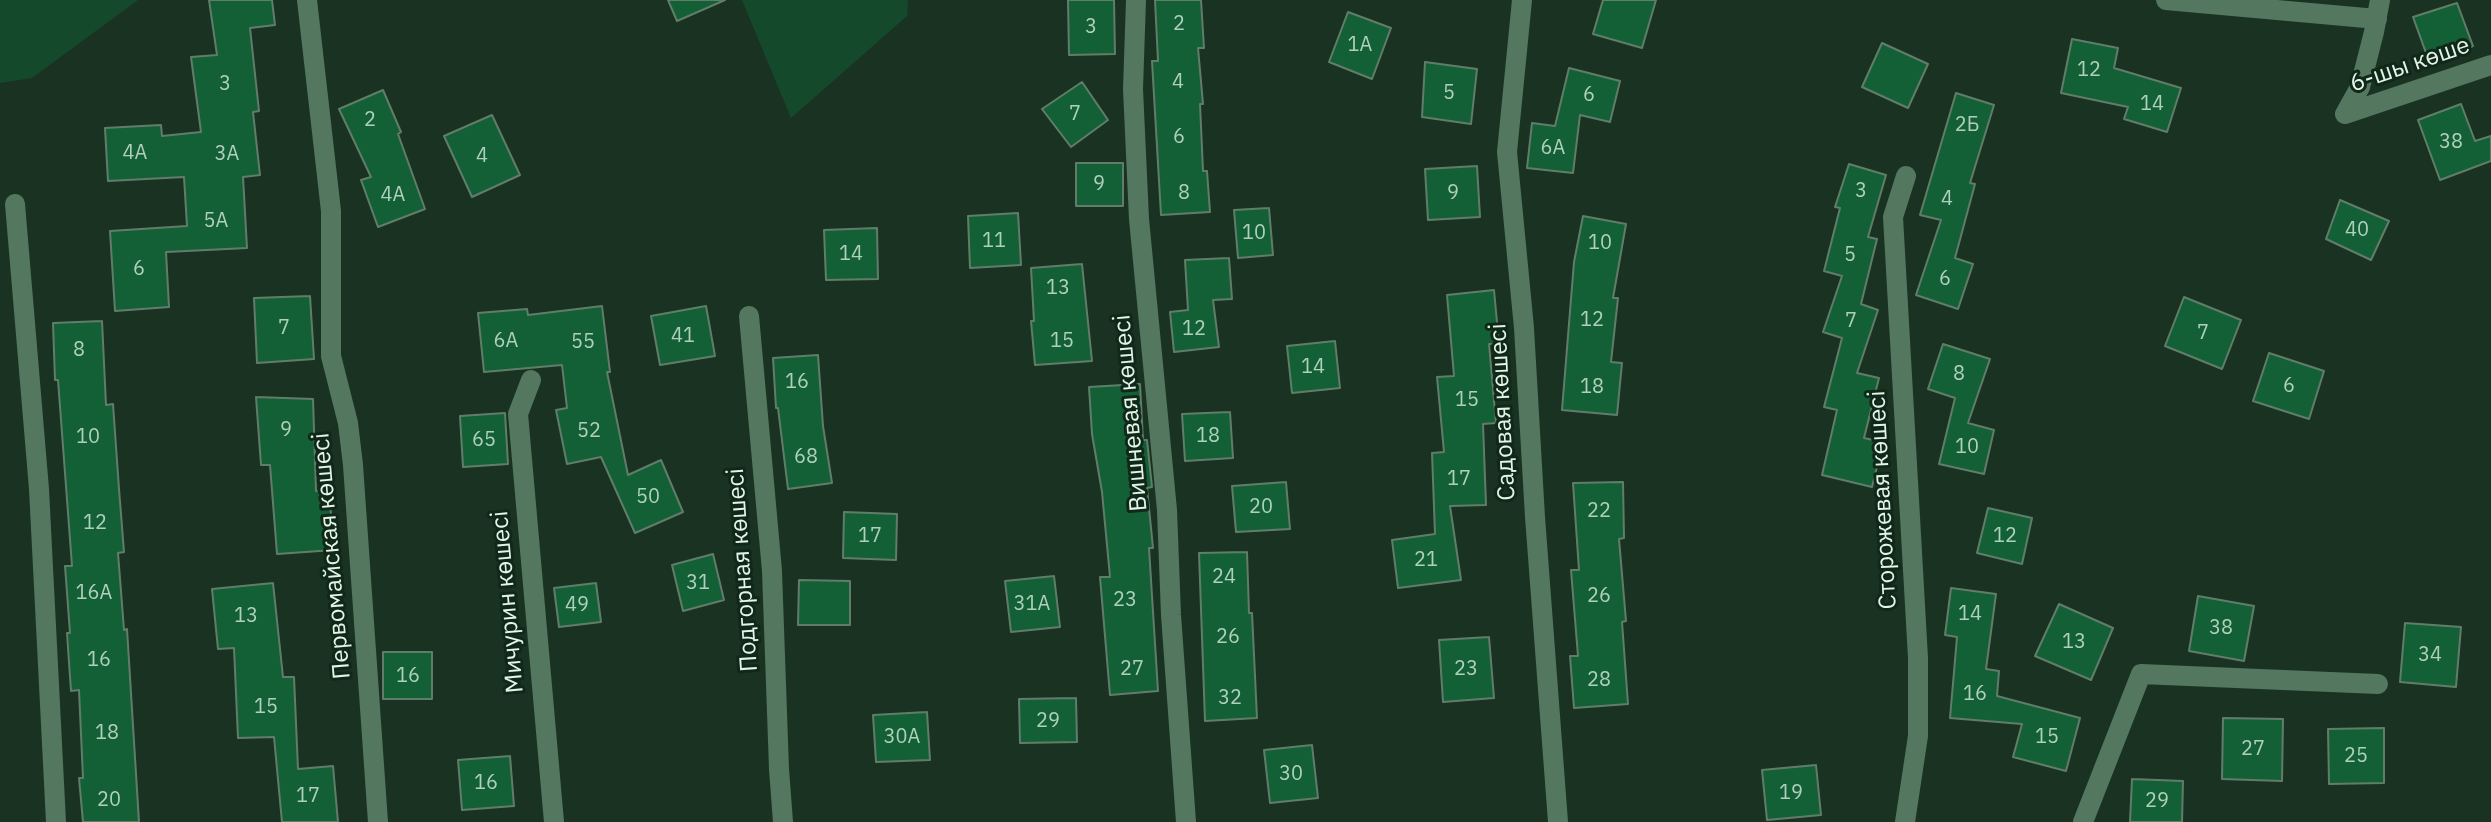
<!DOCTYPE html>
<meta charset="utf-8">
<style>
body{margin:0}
canvas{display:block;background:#193222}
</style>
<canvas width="2491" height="822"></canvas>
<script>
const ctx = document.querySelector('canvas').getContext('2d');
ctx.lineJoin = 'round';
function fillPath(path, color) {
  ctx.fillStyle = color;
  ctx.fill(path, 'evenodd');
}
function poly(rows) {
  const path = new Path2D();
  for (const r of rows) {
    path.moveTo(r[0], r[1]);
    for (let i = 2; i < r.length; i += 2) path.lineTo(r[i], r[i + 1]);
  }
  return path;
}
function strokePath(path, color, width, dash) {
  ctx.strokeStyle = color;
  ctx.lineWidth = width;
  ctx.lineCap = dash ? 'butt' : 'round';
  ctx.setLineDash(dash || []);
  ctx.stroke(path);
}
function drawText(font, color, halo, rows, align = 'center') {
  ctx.font = font + ' "IBM Plex Sans",sans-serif';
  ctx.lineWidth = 6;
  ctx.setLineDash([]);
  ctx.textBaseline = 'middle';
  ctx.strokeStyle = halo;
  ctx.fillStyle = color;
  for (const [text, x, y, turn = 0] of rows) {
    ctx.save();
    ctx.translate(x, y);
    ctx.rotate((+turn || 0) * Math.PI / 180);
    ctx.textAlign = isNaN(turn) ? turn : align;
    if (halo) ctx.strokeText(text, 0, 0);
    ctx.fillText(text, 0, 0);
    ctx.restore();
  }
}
fillPath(poly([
 [0,0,138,0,32,78,0,83],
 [742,0,908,0,907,16,791,118]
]), '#15492b');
const building = poly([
 [209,0,272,0,275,25,250,28,259,111,253,112,260,175,243,177,247,248,166,252,169,307,115,311,110,231,187,226,184,177,108,181,105,128,161,125,162,136,201,132,191,57,217,55,209,0],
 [668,0,725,0,677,21,668,0],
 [1068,0,1114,0,1115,54,1069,55,1068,0],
 [1155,0,1201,0,1204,48,1198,48,1203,104,1200,104,1203,171,1207,171,1210,212,1161,215,1152,61,1158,61,1155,0],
 [1603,0,1656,0,1642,48,1593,34,1603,0],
 [2457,3,2473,46,2430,64,2413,17,2457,3],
 [1348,12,1391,28,1372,79,1329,62,1348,12],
 [2072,39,2118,48,2114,68,2181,88,2167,132,2124,119,2128,107,2061,93,2072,39],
 [1882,43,1928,64,1908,108,1862,87,1882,43],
 [1425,62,1477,69,1471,124,1422,117,1425,62],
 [1569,68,1620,81,1610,122,1580,115,1573,173,1527,168,1532,123,1555,126,1569,68],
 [1082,82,1108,120,1071,147,1042,109,1082,82],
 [383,90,401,132,398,134,425,209,378,227,361,180,371,177,339,109,383,90],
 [1956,93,1994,105,1970,183,1975,184,1955,258,1973,264,1958,309,1916,295,1941,220,1920,215,1956,93],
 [2461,104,2475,141,2491,136,2491,161,2440,180,2418,120,2461,104],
 [492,115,520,175,472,197,444,136,492,115],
 [1076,163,1123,163,1123,206,1076,206,1076,163],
 [1849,164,1886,175,1868,237,1877,239,1861,304,1878,310,1857,373,1879,378,1864,438,1883,442,1872,487,1822,475,1837,410,1824,407,1842,338,1823,332,1842,276,1824,271,1840,208,1835,207,1849,164],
 [1477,166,1480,217,1428,220,1425,169,1477,166],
 [2340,200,2389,221,2371,260,2326,239,2340,200],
 [1269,208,1273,255,1238,258,1234,210,1269,208],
 [1018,213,1021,265,970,268,968,216,1018,213],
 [1583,216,1626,224,1613,298,1618,298,1611,362,1622,363,1617,415,1562,410,1574,262,1583,216],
 [877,228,878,279,826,280,824,230,877,228],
 [1229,258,1232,299,1213,300,1219,347,1174,352,1170,312,1188,310,1185,260,1229,258],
 [1082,264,1092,361,1035,365,1031,321,1034,321,1031,268,1082,264],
 [1494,290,1499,344,1489,344,1496,423,1483,424,1486,505,1450,506,1461,580,1398,588,1392,540,1435,534,1432,453,1444,452,1437,377,1454,376,1447,295,1494,290],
 [310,296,314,359,257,363,254,298,310,296],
 [2184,297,2241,320,2222,369,2165,346,2184,297],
 [602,306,610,372,607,372,628,475,661,460,683,512,635,533,601,457,567,464,556,410,567,408,562,365,484,372,478,313,527,309,528,315,602,306],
 [706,306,715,356,660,365,651,316,706,306],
 [102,321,106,405,113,404,119,489,124,552,118,553,124,630,127,629,139,822,83,822,79,778,83,778,79,690,71,691,67,633,70,633,65,566,72,566,58,380,55,380,53,323,102,321],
 [1335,341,1340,388,1292,393,1287,346,1335,341],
 [1943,344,1990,359,1968,423,1994,430,1984,474,1939,464,1955,398,1928,389,1943,344],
 [2269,353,2324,371,2309,419,2253,401,2269,353],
 [818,355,823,426,832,483,788,489,778,408,776,408,773,358,818,355],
 [1140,384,1143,440,1147,440,1152,487,1147,488,1153,548,1149,548,1158,691,1110,695,1100,577,1110,577,1102,492,1092,434,1089,387,1140,384],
 [256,397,313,399,316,491,329,490,334,550,277,554,270,465,261,465,256,397],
 [1230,412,1233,458,1185,461,1182,414,1230,412],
 [505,413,508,464,463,467,460,416,505,413],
 [1286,482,1290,529,1236,532,1232,486,1286,482],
 [1623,482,1624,538,1619,539,1626,621,1622,622,1628,704,1574,708,1570,656,1578,656,1571,570,1579,570,1573,483,1623,482],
 [1988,508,2032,518,2022,564,1977,553,1988,508],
 [844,512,897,514,896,560,843,558,844,512],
 [1247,552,1249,613,1252,613,1257,718,1205,721,1199,553,1247,552],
 [713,554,724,600,683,611,672,565,713,554],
 [1054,576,1060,627,1011,632,1005,581,1054,576],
 [799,580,850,581,850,625,798,625,799,580],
 [273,583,283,677,294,677,298,769,333,766,338,822,282,822,274,737,238,738,234,648,218,649,212,589,273,583],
 [596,583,601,622,559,627,554,588,596,583],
 [1951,588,1996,594,1986,669,1999,671,1997,696,2080,718,2066,771,2013,757,2022,724,1950,718,1957,637,1945,635,1951,588],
 [2198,596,2254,606,2244,661,2189,651,2198,596],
 [2059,604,2113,628,2091,680,2035,656,2059,604],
 [2405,623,2461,627,2456,687,2400,682,2405,623],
 [1489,637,1494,698,1443,702,1439,640,1489,637],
 [383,652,432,652,432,699,383,699,383,652],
 [1076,698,1077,742,1020,743,1019,699,1076,698],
 [927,712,930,760,876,762,873,715,927,712],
 [2223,718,2283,719,2282,781,2222,779,2223,718],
 [2384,728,2384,783,2329,784,2328,729,2384,728],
 [1312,745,1318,798,1270,803,1264,750,1312,745],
 [510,756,514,806,462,810,458,760,510,756],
 [1816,765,1821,815,1767,820,1762,770,1816,765],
 [2132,779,2183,781,2182,822,2130,822,2132,779]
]);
fillPath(building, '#136037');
strokePath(building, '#617d6a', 2);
strokePath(poly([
 [307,0,331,211,331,356,348,423,353,465,378,822],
 [1136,0,1133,89,1139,219,1167,510,1171,615,1186,822],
 [1522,0,1507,152,1524,328,1535,517,1558,822],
 [2166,0,2377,19],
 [2345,114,2491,65],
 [2345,114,2360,87,2374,32,2380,0],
 [15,204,39,489,56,822],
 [749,316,772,571,779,769,783,822],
 [531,380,518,414,554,822],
 [1905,822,1918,736,1918,658,1893,217,1906,176],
 [2083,822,2141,674,2378,684]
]), '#53775f', 20);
drawText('20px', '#b0cfbc', null, [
 ["2",1179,24],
 ["3",1091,27],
 ["1А",1360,45],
 ["12",2089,70],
 ["4",1178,82],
 ["3",225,84],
 ["5",1449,93],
 ["6",1589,95],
 ["14",2152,104],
 ["7",1075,114],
 ["2",370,120],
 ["2Б",1967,125],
 ["6",1179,137],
 ["38",2451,142],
 ["6А",1553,148],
 ["4А",135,153],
 ["3А",227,154],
 ["4",482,156],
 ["9",1099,184],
 ["3",1861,191],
 ["8",1184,193],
 ["9",1453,193],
 ["4А",393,195],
 ["4",1947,199],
 ["5А",216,221],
 ["40",2357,230],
 ["10",1254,233],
 ["11",994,241],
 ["10",1600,243],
 ["14",851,254],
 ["5",1850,255],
 ["6",139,269],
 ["6",1945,279],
 ["13",1058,288],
 ["12",1592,320],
 ["7",1851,321],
 ["7",284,328],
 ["12",1194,329],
 ["7",2203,333],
 ["41",683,336],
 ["6А",506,341],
 ["15",1062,341],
 ["55",583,342],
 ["8",79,350],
 ["14",1313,367],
 ["8",1959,374],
 ["16",797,382],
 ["6",2289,386],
 ["18",1592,387],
 ["15",1467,400],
 ["9",286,430],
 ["52",589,431],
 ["18",1208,436],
 ["10",88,437],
 ["65",484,440],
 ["10",1967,447],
 ["68",806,457],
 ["17",1459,479],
 ["50",648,497],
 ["20",1261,507],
 ["22",1599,511],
 ["12",95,523],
 ["17",870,536],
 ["12",2005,536],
 ["21",1426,560],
 ["24",1224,577],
 ["31",698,583],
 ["16А",94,593],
 ["26",1599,596],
 ["23",1125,600],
 ["31А",1032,604],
 ["49",577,605],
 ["14",1970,614],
 ["13",246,616],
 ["38",2221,628],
 ["26",1228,637],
 ["13",2074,642],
 ["34",2430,655],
 ["16",99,660],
 ["27",1132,669],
 ["23",1466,669],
 ["16",408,676],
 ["28",1599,680],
 ["16",1975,694],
 ["32",1230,698],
 ["15",266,707],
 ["29",1048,721],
 ["18",107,733],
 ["30А",902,737],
 ["15",2047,737],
 ["27",2253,749],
 ["25",2356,756],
 ["30",1291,774],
 ["16",486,783],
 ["19",1791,793],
 ["17",308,796],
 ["20",109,800],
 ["29",2157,801]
]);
drawText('24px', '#e4f4e8', '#0f2818', [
 ["6-шы көше",2410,65,-19],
 ["Садовая көшесі",1503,412,-93],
 ["Вишневая көшесі",1131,413,-95],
 ["Сторожевая көшесі",1883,500,-93],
 ["Первомайская көшесі",332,556,-95],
 ["Подгорная көшесі",743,570,-94],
 ["Мичурин көшесі",508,602,-95]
]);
</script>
